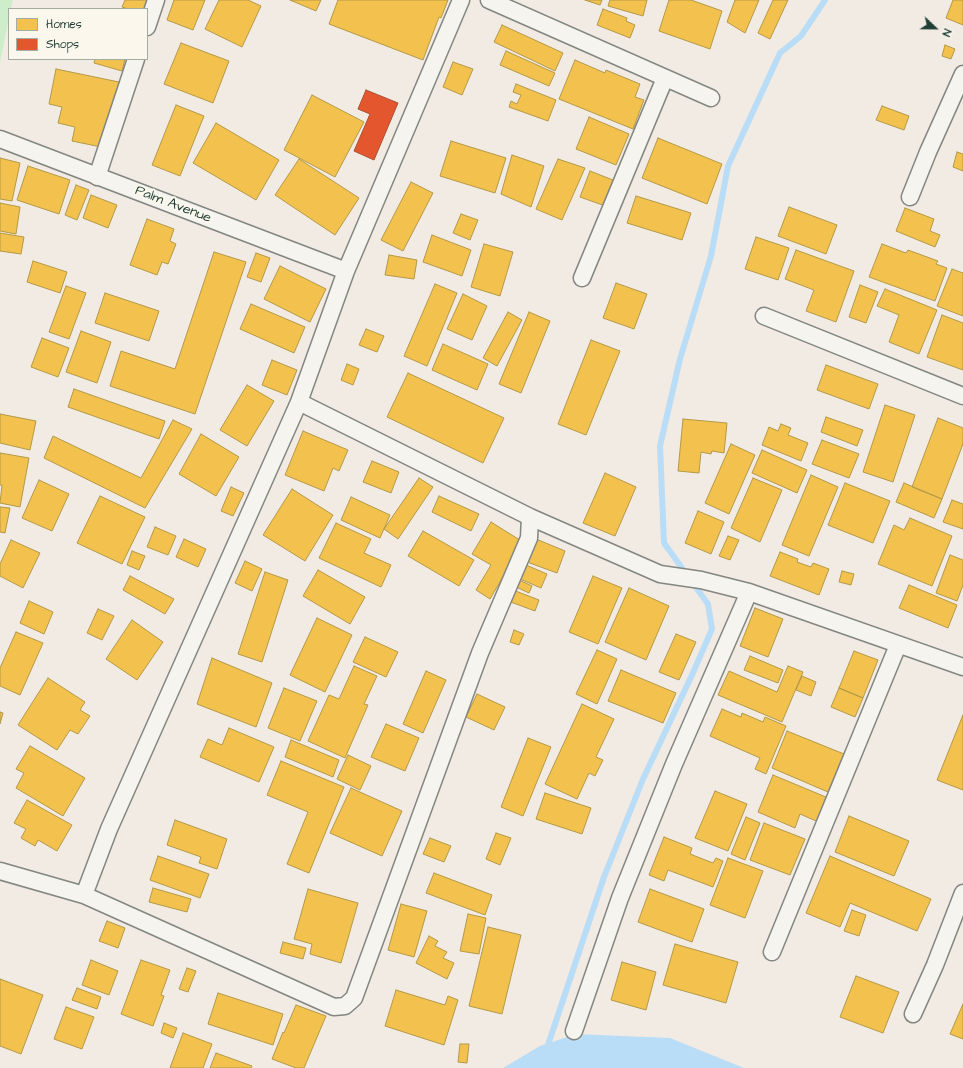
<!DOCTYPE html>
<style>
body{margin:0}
#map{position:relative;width:963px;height:1068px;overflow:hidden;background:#f2ebe4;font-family:"Architects Daughter",sans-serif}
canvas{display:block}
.legend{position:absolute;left:8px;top:8px;width:140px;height:52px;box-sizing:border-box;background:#fbf7ec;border:1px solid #a3ada2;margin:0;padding:5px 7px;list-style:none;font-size:12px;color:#1f3d34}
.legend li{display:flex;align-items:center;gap:8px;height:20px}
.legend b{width:20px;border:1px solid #a3ada2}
.north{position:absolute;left:915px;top:8px;width:40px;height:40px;-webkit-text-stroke:3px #fbf7ec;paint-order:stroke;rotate:112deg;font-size:11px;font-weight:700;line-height:16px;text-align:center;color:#1f3d34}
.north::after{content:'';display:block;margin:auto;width:14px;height:18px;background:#1f3d34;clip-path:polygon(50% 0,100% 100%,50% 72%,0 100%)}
</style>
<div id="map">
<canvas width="963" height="1068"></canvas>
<ul class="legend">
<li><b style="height:11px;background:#f2c14e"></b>Homes</li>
<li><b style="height:11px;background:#e4572e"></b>Shops</li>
</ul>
<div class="north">N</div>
</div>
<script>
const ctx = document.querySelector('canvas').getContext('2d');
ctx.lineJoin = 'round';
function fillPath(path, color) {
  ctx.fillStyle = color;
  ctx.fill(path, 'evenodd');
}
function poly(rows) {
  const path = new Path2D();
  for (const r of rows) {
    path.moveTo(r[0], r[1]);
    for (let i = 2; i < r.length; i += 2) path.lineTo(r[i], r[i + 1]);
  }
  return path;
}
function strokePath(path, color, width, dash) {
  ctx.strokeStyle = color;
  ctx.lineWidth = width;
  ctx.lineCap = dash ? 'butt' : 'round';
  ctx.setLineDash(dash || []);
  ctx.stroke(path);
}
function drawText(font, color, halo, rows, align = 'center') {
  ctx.font = font + ' "Architects Daughter",sans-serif';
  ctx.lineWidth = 4;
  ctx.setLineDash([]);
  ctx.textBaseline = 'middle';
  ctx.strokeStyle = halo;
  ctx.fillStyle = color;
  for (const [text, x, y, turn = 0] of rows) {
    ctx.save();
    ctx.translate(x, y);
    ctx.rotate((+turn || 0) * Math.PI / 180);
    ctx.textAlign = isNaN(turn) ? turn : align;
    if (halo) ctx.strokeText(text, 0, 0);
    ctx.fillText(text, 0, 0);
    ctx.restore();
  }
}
fillPath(poly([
 [0,0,13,0,11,9,9,9,9,18,0,63]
]), '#ceeecb');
fillPath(poly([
 [576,1034,670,1038,744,1068,503,1068,540,1046]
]), '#b9dcf7');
const homes = poly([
 [125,0,149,0,146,9,128,9,122,7,125,0],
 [174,0,205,0,193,30,167,20,174,0],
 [219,0,248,0,261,6,242,47,205,29,219,0],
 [290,0,321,0,316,11,290,0],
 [338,0,448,0,441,18,439,17,423,60,329,24,338,0],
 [585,0,602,0,600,5,585,0],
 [610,0,647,0,643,16,608,6,610,0],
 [669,0,691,0,722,11,710,49,659,31,669,0],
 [735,0,759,0,745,33,727,22,735,0],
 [773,0,788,0,770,39,758,33,773,0],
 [953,0,963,0,963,25,946,18,953,0],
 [603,9,627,18,626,21,635,25,630,38,597,25,603,9],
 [502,25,563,53,555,71,494,42,502,25],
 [181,43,229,61,213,103,164,84,181,43],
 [945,45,955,49,951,59,942,56,945,45],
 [506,51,555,73,549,86,500,65,506,51],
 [95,59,125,59,122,71,94,63,95,59],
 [575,60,605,73,606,70,640,84,635,97,644,100,633,129,559,99,575,60],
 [453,62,473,69,462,95,443,87,453,62],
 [56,69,119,82,106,148,72,141,75,127,58,123,62,107,49,104,56,69],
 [516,84,556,100,548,121,509,107,511,101,517,104,521,95,513,92,516,84],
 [312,95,364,122,335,177,284,150,312,95],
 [176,105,204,116,180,176,152,165,176,105],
 [882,106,909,116,904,130,876,120,882,106],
 [589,117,629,134,616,165,576,149,589,117],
 [216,123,279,160,256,200,193,163,216,123],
 [658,138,722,164,707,204,642,178,658,138],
 [451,141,506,158,495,193,440,176,451,141],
 [957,152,963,154,963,171,953,167,957,152],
 [512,155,544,166,531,207,501,194,512,155],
 [0,158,20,163,12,201,0,199,0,158],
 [299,159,359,198,335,235,275,195,299,159],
 [558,159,585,168,562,220,536,209,558,159],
 [28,166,70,180,59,214,17,200,28,166],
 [590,171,618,182,608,207,580,197,590,171],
 [411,182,433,193,403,251,381,240,411,182],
 [76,185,89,190,77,220,65,215,76,185],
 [91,195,117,205,108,228,83,218,91,195],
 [636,196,691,213,682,240,627,223,636,196],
 [0,203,20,207,16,234,0,231,0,203],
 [789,207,837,225,826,254,778,236,789,207],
 [905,208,934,219,930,231,940,235,935,247,896,231,905,208],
 [461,214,478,220,470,240,453,233,461,214],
 [147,219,174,229,170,241,176,244,168,264,162,262,157,275,130,265,147,219],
 [0,233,24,237,21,254,0,251,0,233],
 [432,235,471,250,462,276,423,262,432,235],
 [756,237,789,248,778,280,745,269,756,237],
 [484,244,513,252,500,296,471,287,484,244],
 [882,244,906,253,908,250,938,261,936,264,947,268,935,301,869,277,882,244],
 [796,250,854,271,836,322,806,311,814,290,785,279,796,250],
 [214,252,246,262,195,414,110,386,121,351,175,369,214,252],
 [256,253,270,258,261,282,247,277,256,253],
 [389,255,417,260,414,279,385,275,389,255],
 [33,261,67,272,60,293,27,282,33,261],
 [280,266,326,289,310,322,264,299,280,266],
 [952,269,963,273,963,316,937,306,952,269],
 [616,283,647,294,634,329,603,318,616,283],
 [435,284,457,293,427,366,404,356,435,284],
 [860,285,878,292,866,323,849,317,860,285],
 [66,286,86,293,69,339,49,332,66,286],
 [885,289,937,310,919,354,889,342,899,315,877,306,885,289],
 [105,293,159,311,149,341,95,323,105,293],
 [463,294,487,306,472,340,447,329,463,294],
 [251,304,305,327,294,353,240,329,251,304],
 [508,312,522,320,497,366,483,358,508,312],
 [529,312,550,321,521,393,499,384,529,312],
 [942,315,963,323,963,370,927,357,942,315],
 [366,329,384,336,377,352,359,345,366,329],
 [81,331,111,342,97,383,66,372,81,331],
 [42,338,69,348,58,377,31,367,42,338],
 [591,340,620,351,586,435,558,424,591,340],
 [443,344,488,364,477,390,432,370,443,344],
 [272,360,297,370,287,395,262,385,272,360],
 [347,364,359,369,353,385,341,380,347,364],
 [826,365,878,384,869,409,817,390,826,365],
 [408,373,504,418,483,463,387,417,408,373],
 [247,385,274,401,247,446,220,430,247,385],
 [74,389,165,421,159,439,68,407,74,389],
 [885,405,915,415,893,482,863,472,885,405],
 [0,414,36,421,30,450,0,443,0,414],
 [826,417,863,430,857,446,821,432,826,417],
 [938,418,963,428,963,444,942,499,912,487,938,418],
 [683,419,727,423,724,453,712,451,711,454,701,452,699,473,678,471,683,419],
 [173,420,192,429,145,508,44,458,53,436,141,478,173,420],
 [781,424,791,428,788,435,808,443,801,461,762,445,769,427,778,431,781,424],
 [303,431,348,450,339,471,333,468,324,491,285,475,303,431],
 [201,434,239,457,216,496,179,474,201,434],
 [822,440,859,454,849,478,812,464,822,440],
 [731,444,755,455,729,514,705,503,731,444],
 [762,450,807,470,797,493,752,473,762,450],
 [0,453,29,458,20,507,0,503,2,485,0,485,0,453],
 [372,461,399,472,391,493,363,482,372,461],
 [605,473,636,487,615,536,583,523,605,473],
 [811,475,838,487,809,556,782,545,811,475],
 [419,478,433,487,398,539,384,529,419,478],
 [753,478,782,490,760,542,731,528,753,478],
 [39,480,69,494,52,531,22,518,39,480],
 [845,483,890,501,873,543,828,525,845,483],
 [904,483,942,499,934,518,896,502,904,483],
 [231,487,244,493,233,516,221,511,231,487],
 [292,489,333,515,305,561,263,535,292,489],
 [100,496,145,517,122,564,77,543,100,496],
 [439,496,479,514,471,531,432,512,439,496],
 [351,497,390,515,380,538,341,520,351,497],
 [952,500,963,504,963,529,943,522,952,500],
 [0,507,10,508,5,533,0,532,0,507],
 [698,511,724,522,711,554,685,543,698,511],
 [910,518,952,536,932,586,878,564,894,525,904,530,910,518],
 [491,522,523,542,490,599,476,590,491,565,472,554,491,522],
 [336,523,371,539,364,553,391,565,381,587,319,558,336,523],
 [155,527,176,536,168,555,147,547,155,527],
 [423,531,474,560,459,586,408,556,423,531],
 [728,536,739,540,730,560,719,556,728,536],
 [184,539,206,549,198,567,176,557,184,539],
 [536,539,565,551,557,573,527,562,536,539],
 [11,540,40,553,23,588,0,576,0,564,11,540],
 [132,551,145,556,139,570,127,565,132,551],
 [780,552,798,559,797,562,811,567,813,563,829,569,819,595,770,576,780,552],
 [950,555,963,560,963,585,957,601,936,593,950,555],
 [245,561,262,569,252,591,235,583,245,561],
 [526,565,547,574,541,588,520,579,526,565],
 [318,570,365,597,350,624,303,596,318,570],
 [842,571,854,574,851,585,839,582,842,571],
 [265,572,288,580,262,662,238,654,265,572],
 [130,576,174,599,165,614,123,590,130,576],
 [593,576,622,588,598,644,569,632,593,576],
 [519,580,532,586,529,593,516,587,519,580],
 [909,585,957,605,948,628,899,608,909,585],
 [629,588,669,606,646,660,605,642,629,588],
 [513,590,539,600,535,611,508,601,513,590],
 [29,601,53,612,44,634,20,623,29,601],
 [755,608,783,619,768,657,740,646,755,608],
 [98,609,114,616,102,640,87,633,98,609],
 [317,618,352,635,325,692,290,675,317,618],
 [132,620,163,642,137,680,106,659,132,620],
 [514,630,524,634,519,645,510,642,514,630],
 [16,632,43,643,20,695,0,686,0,668,16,632],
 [676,634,696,642,679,680,659,672,676,634],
 [365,637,398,652,386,677,353,662,365,637],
 [597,650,617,659,597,704,576,694,597,650],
 [854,651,878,660,863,698,839,688,854,651],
 [750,656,783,670,778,683,744,670,750,656],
 [212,658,272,683,256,727,197,704,212,658],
 [354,666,377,676,364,704,368,705,345,758,308,741,329,695,339,699,354,666],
 [788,666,803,672,782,722,718,695,729,671,777,692,788,666],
 [621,670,676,693,663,723,608,701,621,670],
 [426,671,446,680,423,733,403,724,426,671],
 [802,676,816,682,811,696,796,690,802,676],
 [48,678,85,702,80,710,90,716,78,734,70,730,57,750,18,725,48,678],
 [284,688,317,701,300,741,268,728,284,688],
 [839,688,863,698,855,717,831,707,839,688],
 [477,694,505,707,494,730,466,717,477,694],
 [582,704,614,719,596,757,603,760,595,776,589,773,577,799,545,784,582,704],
 [722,709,741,717,742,713,763,722,765,717,786,726,766,774,755,769,760,758,710,736,722,709],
 [0,712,3,713,0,724,0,712],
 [963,715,963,790,937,780,963,715],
 [386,724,419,738,405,771,371,757,386,724],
 [229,728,274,747,259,782,200,757,208,739,222,745,229,728],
 [787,731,844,754,828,792,772,768,787,731],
 [528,738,551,747,523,816,501,807,528,738],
 [291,740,339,760,333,777,285,757,291,740],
 [30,746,85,778,63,816,16,788,24,773,16,769,30,746],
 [348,755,371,766,360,790,337,779,348,755],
 [281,761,344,787,309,873,287,864,308,812,267,795,281,761],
 [773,775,833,800,823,824,800,814,795,828,758,812,773,775],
 [351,788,402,811,382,856,330,833,351,788],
 [715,791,747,804,728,851,695,838,715,791],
 [545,793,591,808,582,834,536,819,545,793],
 [27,800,72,825,57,851,38,840,35,846,21,838,26,829,14,823,27,800],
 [849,816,909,841,894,876,835,852,849,816],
 [746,817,760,823,745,860,731,854,746,817],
 [175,820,227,839,217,869,199,863,201,857,167,845,175,820],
 [764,823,805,839,790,875,750,860,764,823],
 [496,833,511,838,500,865,486,859,496,833],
 [664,837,692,848,690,854,713,863,716,858,723,861,713,887,668,870,664,881,649,875,664,837],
 [430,838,451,846,444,862,423,854,430,838],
 [158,856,209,874,200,898,150,880,158,856],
 [830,856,931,899,917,931,850,903,840,927,806,913,830,856],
 [728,858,763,871,745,918,710,905,728,858],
 [434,873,492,895,485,915,426,893,434,873],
 [153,888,191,899,187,912,149,902,153,888],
 [308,889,358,903,341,963,310,954,312,944,294,939,308,889],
 [650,889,704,909,692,942,638,922,650,889],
 [401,904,427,911,414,957,388,950,401,904],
 [852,910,866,915,859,936,844,931,852,910],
 [468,914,486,918,479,954,460,951,468,914],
 [107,921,125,928,118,948,99,941,107,921],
 [488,927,521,935,502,1014,469,1006,488,927],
 [429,936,438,941,435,946,447,952,443,958,454,963,447,979,416,963,429,936],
 [283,942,306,948,303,959,280,953,283,942],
 [675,944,738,962,726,1003,663,985,675,944],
 [91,960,118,971,109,995,82,985,91,960],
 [141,960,170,970,161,995,164,996,153,1026,121,1014,141,960],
 [622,962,656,972,646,1010,611,1000,622,962],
 [187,968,196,971,188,992,179,989,187,968],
 [856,976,899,992,883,1033,840,1017,856,976],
 [0,979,43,995,21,1054,0,1046,0,979],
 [77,988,101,997,97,1009,72,1000,77,988],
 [396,990,445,1005,448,996,458,1000,444,1045,385,1026,396,990],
 [218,993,283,1014,273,1045,208,1024,218,993],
 [963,1004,963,1039,950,1034,963,1004],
 [296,1005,326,1016,304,1068,296,1068,272,1059,283,1032,284,1033,296,1005],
 [66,1007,94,1017,82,1049,54,1039,66,1007],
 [164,1023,177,1028,173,1038,161,1033,164,1023],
 [183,1033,212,1044,203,1068,170,1068,183,1033],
 [460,1044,469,1044,467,1063,458,1062,460,1044],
 [216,1053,252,1066,251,1068,210,1068,216,1053]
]);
fillPath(homes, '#f2c14e');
strokePath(homes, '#b39946', 1);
const shops = poly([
 [366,90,398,103,374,160,354,151,370,114,358,109,366,90]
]);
fillPath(shops, '#e4572e');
strokePath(shops, '#a94f30', 1);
strokePath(poly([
 [546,1051,604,877,643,779,692,675,712,629,708,604,664,543,660,446,680,359,711,256,728,166,780,53,801,36,825,0]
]), '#b9dcf7', 6);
const street = poly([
 [489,0,711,98],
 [147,27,156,0],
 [0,139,346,271],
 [97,177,136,59],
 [910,197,928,152,963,74],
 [582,278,665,78],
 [764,316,963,396],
 [299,402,346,271,461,0],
 [530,517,529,538,480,653,354,998,345,1006,334,1007,84,895,109,829,299,402,530,517,660,574,701,580,749,592,963,667],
 [0,871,84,895],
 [772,952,898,645],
 [913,1014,935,965,963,893],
 [574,1031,620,898,674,764,749,592]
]);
strokePath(street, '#838681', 19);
strokePath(street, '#f5f4ef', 16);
drawText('14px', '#1f3d34', '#fbf7ec', [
 ["Palm Avenue",173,205,21]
]);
</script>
